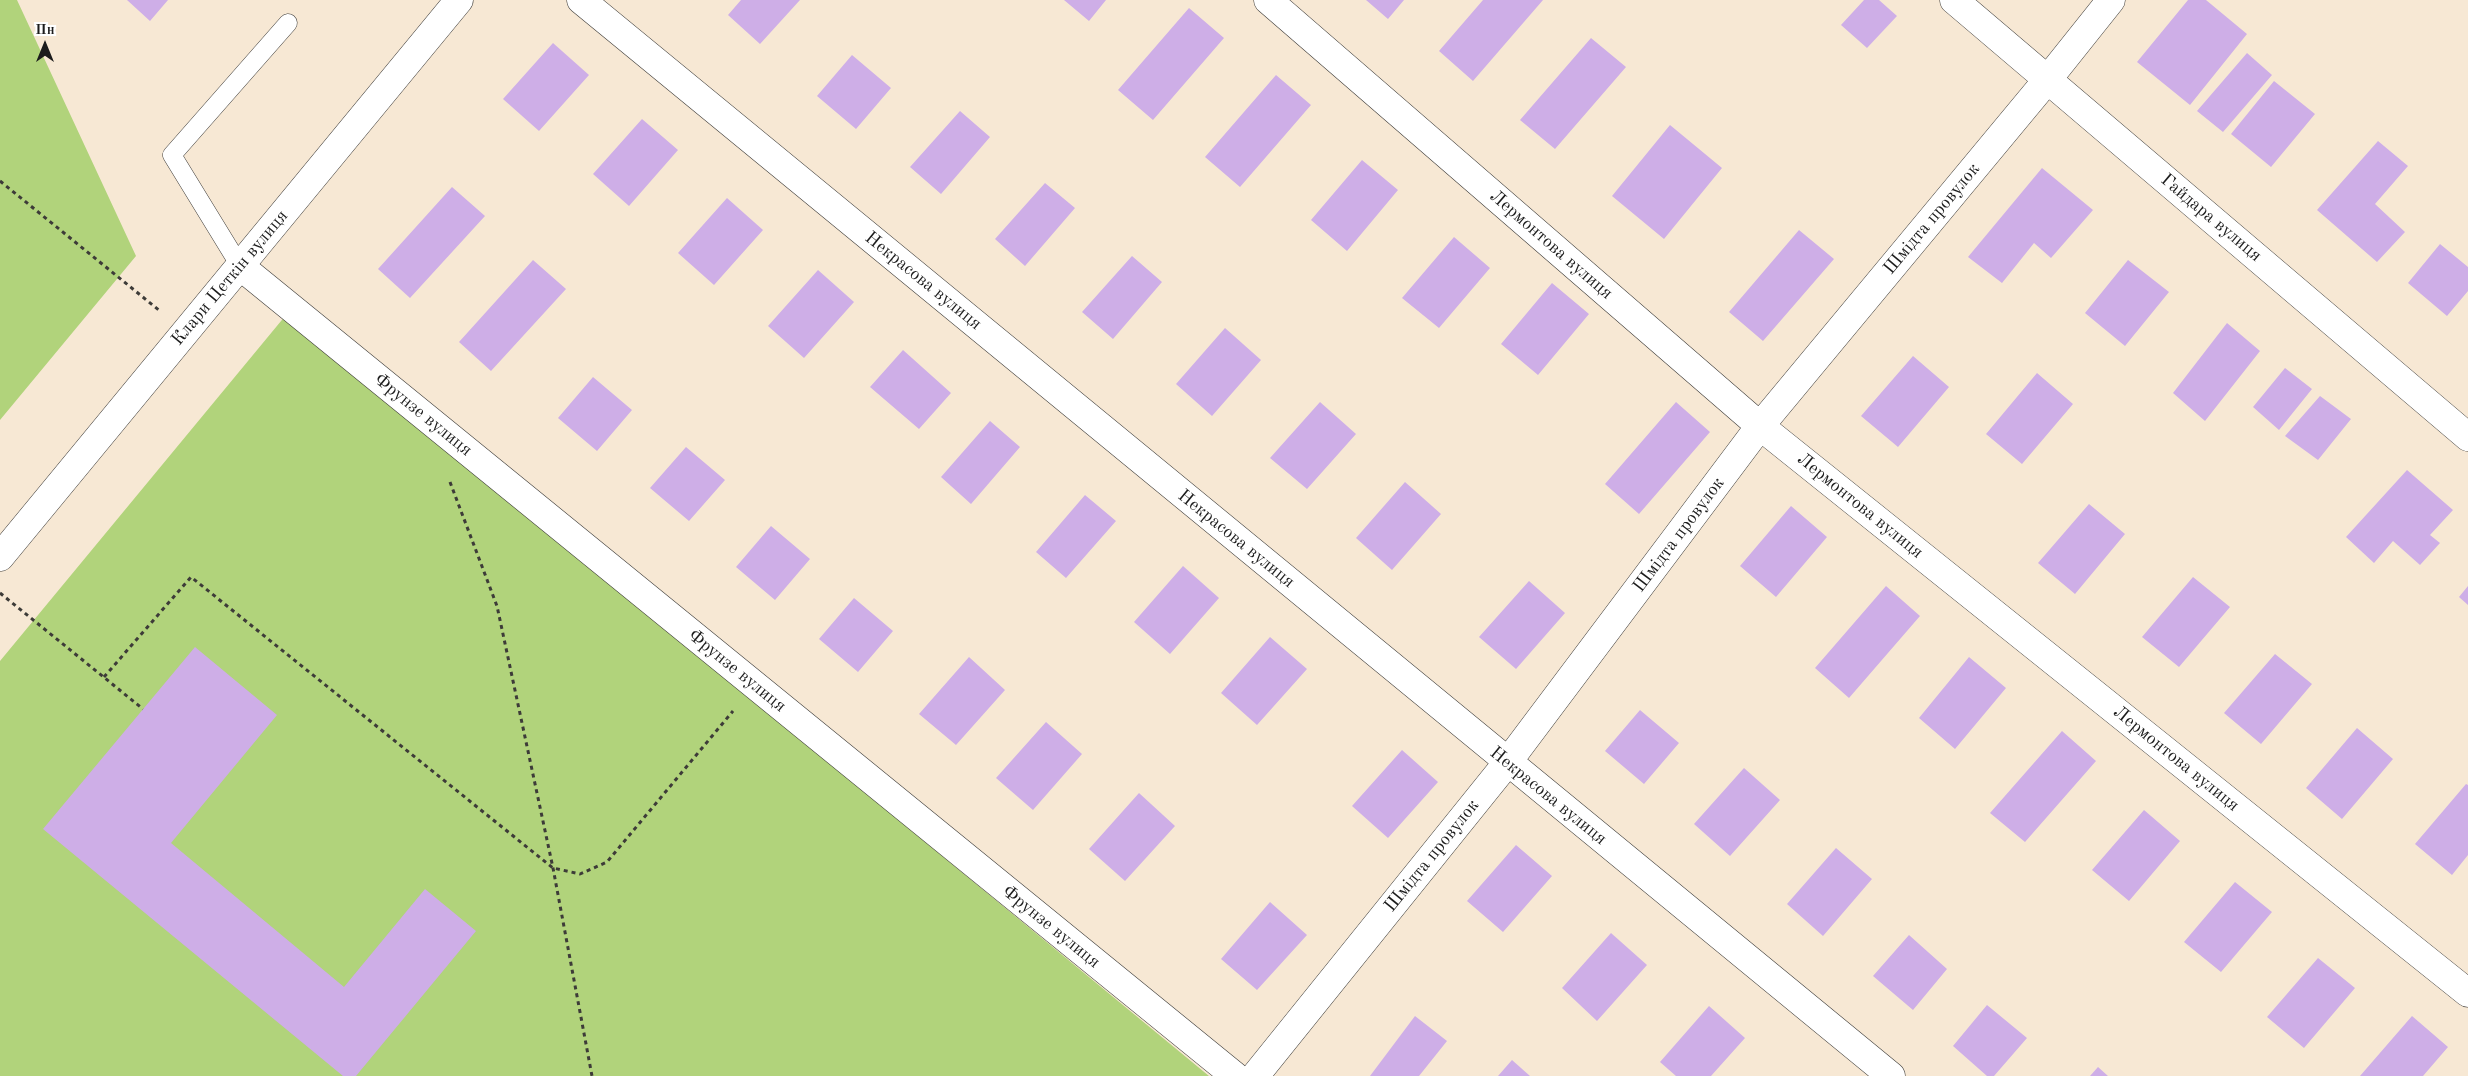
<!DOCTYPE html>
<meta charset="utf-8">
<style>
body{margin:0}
#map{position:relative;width:2468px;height:1076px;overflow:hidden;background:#f7e8d4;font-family:"Old Standard TT",serif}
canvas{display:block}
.north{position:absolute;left:20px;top:20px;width:50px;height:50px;-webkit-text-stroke:4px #fff;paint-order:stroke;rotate:0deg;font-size:14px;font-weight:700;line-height:20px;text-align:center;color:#1c1c1c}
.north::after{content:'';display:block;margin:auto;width:18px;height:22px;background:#1c1c1c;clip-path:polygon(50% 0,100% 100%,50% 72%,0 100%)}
</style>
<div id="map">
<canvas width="2468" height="1076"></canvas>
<div class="north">Пн</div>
</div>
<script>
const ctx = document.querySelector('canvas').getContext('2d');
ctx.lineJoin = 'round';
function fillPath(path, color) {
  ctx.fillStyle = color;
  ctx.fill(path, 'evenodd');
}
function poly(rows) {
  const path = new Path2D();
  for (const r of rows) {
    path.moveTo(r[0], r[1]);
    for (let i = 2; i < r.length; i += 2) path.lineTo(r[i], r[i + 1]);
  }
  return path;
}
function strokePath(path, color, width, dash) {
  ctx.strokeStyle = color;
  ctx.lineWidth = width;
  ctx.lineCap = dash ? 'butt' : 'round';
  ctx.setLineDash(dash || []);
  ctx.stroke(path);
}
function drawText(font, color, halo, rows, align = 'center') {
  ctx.font = font + ' "Old Standard TT",serif';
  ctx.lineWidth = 5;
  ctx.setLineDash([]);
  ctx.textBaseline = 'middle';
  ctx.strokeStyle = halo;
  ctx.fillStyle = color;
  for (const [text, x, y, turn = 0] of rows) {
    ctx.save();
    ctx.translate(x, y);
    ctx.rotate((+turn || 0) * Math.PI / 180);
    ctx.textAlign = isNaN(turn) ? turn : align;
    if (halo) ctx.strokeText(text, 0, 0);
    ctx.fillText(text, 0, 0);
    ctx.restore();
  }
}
fillPath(poly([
 [0,0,17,0,136,256,0,420],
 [286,315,433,436,1209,1076,0,1076,0,661]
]), '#b1d37b');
fillPath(poly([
 [127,0,168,0,150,21],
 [741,0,800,0,760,44,728,15],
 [1064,0,1106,0,1089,21],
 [1366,0,1404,0,1388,19],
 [1483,0,1543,0,1473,81,1439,51],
 [1864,0,1879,0,1897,16,1867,48,1841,25],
 [2188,0,2206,0,2247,34,2190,105,2137,62],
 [1189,8,1224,38,1153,120,1118,90],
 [1591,38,1626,67,1555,149,1520,120],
 [553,43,589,75,539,131,503,99],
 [2247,53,2272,75,2223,132,2197,111],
 [852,55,891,88,856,129,817,96],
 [1276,75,1311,105,1240,187,1205,157],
 [2274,81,2315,114,2271,167,2231,134],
 [960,111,990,137,941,194,910,167],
 [642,119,678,150,629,206,593,174],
 [1670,125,1722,168,1664,239,1612,196],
 [2378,141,2408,166,2375,204,2405,232,2377,262,2317,210],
 [1362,160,1398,190,1347,251,1311,220],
 [2042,168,2093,210,2051,258,2034,243,2002,283,1968,257],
 [1045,183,1075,208,1025,266,995,239],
 [452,187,485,216,410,298,378,269],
 [727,198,763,230,714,285,678,253],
 [1799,230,1834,259,1763,341,1729,312],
 [1454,237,1490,268,1439,328,1402,298],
 [2440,244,2468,267,2468,291,2447,316,2408,283],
 [1132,256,1162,282,1113,339,1082,312],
 [533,260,566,289,491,371,459,342],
 [2128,260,2169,292,2125,346,2085,313],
 [818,270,854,302,804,358,768,326],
 [1552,283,1589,314,1538,375,1501,344],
 [2227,323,2260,351,2205,421,2173,393],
 [1225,328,1261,360,1212,416,1176,384],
 [903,350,951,393,919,429,870,387],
 [1913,356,1949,387,1898,447,1861,416],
 [2285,368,2312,389,2279,430,2253,407],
 [2037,373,2073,404,2022,464,1986,434],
 [593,377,632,410,597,451,558,418],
 [2320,396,2351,419,2318,460,2285,436],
 [1320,402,1356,434,1307,489,1270,458],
 [1676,402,1710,432,1639,514,1605,484],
 [990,421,1020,447,971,504,941,477],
 [686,447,725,480,689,521,650,488],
 [2407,470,2453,510,2430,535,2440,543,2420,565,2393,541,2374,563,2346,537],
 [1405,482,1441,514,1392,570,1356,538],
 [1085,495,1116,521,1066,578,1036,552],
 [2089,504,2125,534,2075,594,2038,563],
 [1791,506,1827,537,1776,597,1740,566],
 [771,526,810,559,775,600,736,567],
 [1183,566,1219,598,1170,654,1134,622],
 [2193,577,2230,607,2179,667,2142,637],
 [1529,581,1565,613,1516,669,1479,637],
 [1886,586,1920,616,1849,698,1815,668],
 [2468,586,2468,605,2459,597],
 [854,598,893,631,858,672,819,639],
 [1270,637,1307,669,1257,725,1221,693],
 [195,647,277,715,171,843,344,987,425,889,476,931,356,1076,343,1076,43,829],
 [2275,654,2312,684,2261,744,2224,713],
 [969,657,1005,690,956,745,919,714],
 [1969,657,2006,688,1955,749,1919,718],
 [1640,710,1679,743,1644,784,1605,751],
 [1046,722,1082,754,1033,810,996,778],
 [2357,728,2393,759,2342,819,2306,788],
 [2062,731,2096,761,2025,842,1990,813],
 [1402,750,1438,782,1388,838,1352,806],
 [1744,768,1780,800,1730,856,1694,824],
 [2466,784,2468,785,2468,855,2452,875,2415,844],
 [1139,793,1175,826,1125,881,1089,849],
 [2144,810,2180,841,2129,901,2092,870],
 [1516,845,1552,876,1503,932,1467,901],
 [1836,848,1872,879,1823,936,1787,904],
 [2235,882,2272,912,2221,972,2184,942],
 [1270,902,1307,935,1257,990,1221,959],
 [1611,933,1647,965,1597,1021,1562,988],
 [1909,935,1947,969,1913,1010,1873,976],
 [2318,958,2355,988,2304,1048,2267,1017],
 [1987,1005,2027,1038,1994,1076,1987,1076,1953,1046],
 [1709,1006,1745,1038,1711,1076,1676,1076,1660,1062],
 [1415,1016,1447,1041,1419,1076,1370,1076],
 [2412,1016,2448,1047,2423,1076,2360,1076],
 [1512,1060,1530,1076,1498,1076],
 [2098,1067,2108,1076,2090,1076]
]), '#ceaee7');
const service = poly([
 [240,266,172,155,288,23]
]);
const minor = poly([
 [581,0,1891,1076],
 [1268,0,1760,426,2468,993],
 [240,266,1235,1076],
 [1255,1076,1507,763,1760,426,2048,79,2111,0]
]);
const tertiary = poly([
 [1954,0,2468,437],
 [0,557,459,0]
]);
strokePath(service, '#3d3b38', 19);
strokePath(minor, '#3d3b38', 29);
strokePath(tertiary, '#3d3b38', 29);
strokePath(poly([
 [0,181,160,311],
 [450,482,497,606,553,868,592,1076],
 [0,593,143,709],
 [104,677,191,577,553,868,580,874,607,862,733,711]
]), '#3d3b38', 3, [4, 4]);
strokePath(service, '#fff', 18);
strokePath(minor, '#fff', 28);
strokePath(tertiary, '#fff', 28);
drawText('18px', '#1c1c1c', '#fff', [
 ["Гайдара вулиця",2211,218,40],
 ["Шмідта провулок",1932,219,-50],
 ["Лермонтова вулиця",1551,245,41],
 ["Клари Цеткін вулиця",230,278,-50],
 ["Некрасова вулиця",923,281,39],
 ["Фрунзе вулиця",423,415,39],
 ["Лермонтова вулиця",1860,506,39],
 ["Шмідта провулок",1679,535,-53],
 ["Некрасова вулиця",1236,539,39],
 ["Фрунзе вулиця",737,671,39],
 ["Лермонтова вулиця",2176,759,39],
 ["Некрасова вулиця",1548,796,39],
 ["Шмідта провулок",1432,856,-51],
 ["Фрунзе вулиця",1051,927,39]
]);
</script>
